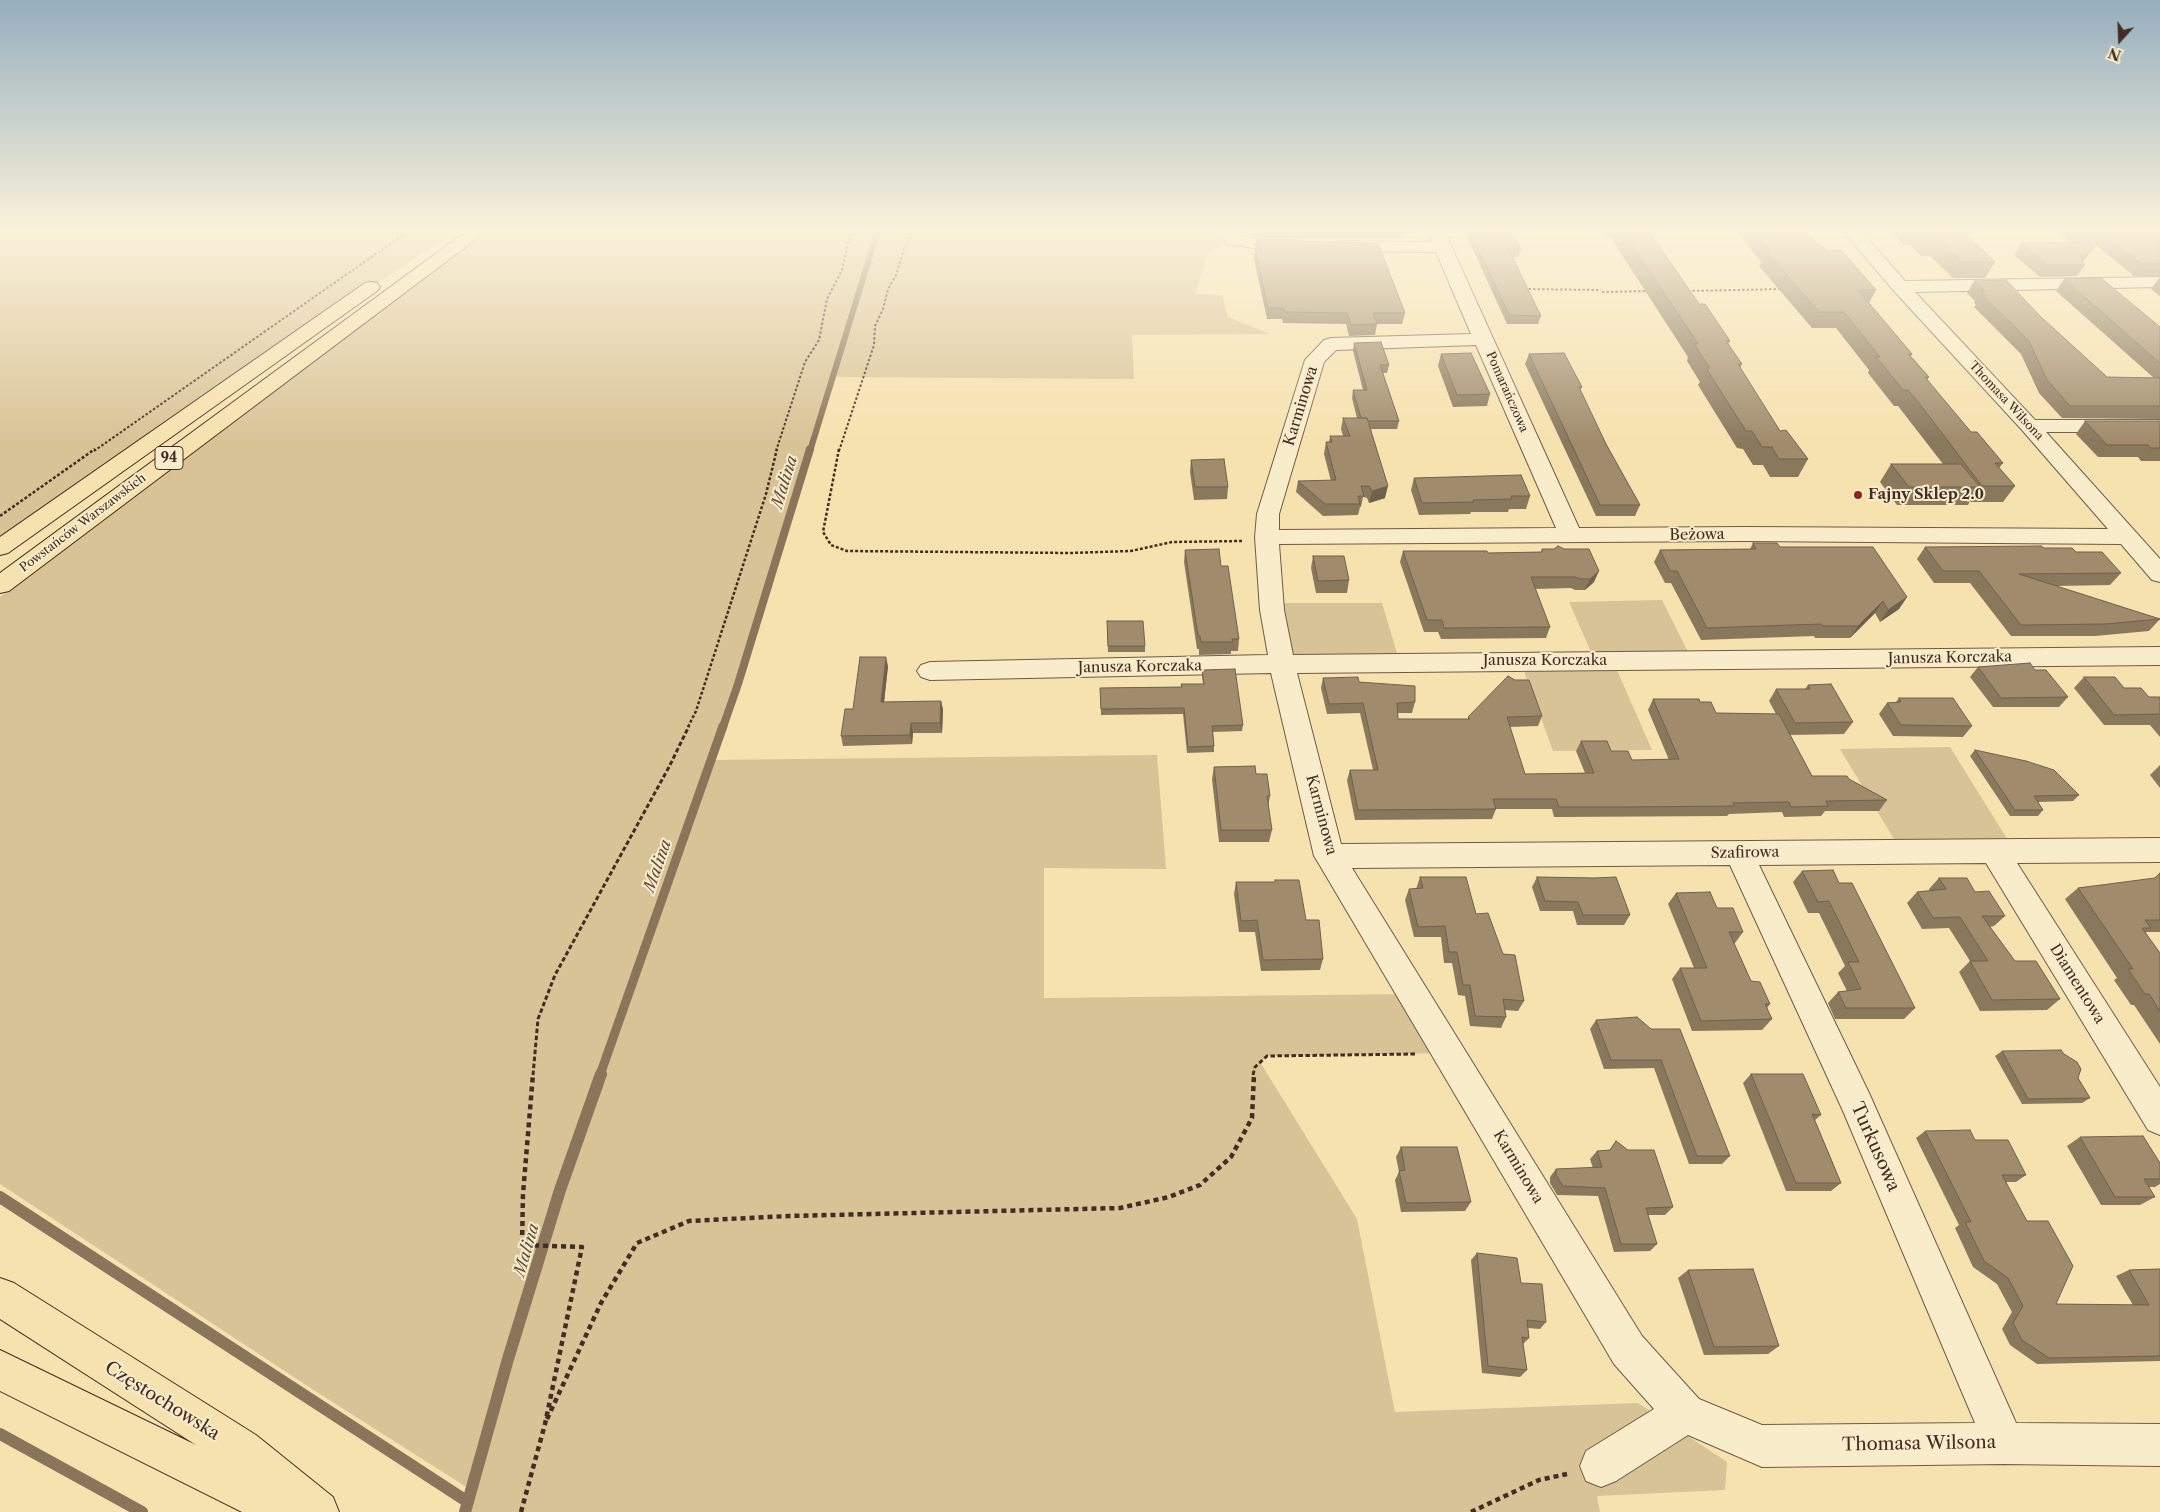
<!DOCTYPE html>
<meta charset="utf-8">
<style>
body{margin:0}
#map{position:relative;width:2160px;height:1512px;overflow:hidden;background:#f6e2af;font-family:"Libre Caslon Text",serif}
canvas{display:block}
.north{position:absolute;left:2095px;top:15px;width:50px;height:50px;-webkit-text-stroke:4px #f9eccb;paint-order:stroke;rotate:200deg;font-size:14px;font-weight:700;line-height:20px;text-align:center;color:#432c23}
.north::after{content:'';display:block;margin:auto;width:18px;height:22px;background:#432c23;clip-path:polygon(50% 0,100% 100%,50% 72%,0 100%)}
</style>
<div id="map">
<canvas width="2160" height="1512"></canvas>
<div class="north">N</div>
</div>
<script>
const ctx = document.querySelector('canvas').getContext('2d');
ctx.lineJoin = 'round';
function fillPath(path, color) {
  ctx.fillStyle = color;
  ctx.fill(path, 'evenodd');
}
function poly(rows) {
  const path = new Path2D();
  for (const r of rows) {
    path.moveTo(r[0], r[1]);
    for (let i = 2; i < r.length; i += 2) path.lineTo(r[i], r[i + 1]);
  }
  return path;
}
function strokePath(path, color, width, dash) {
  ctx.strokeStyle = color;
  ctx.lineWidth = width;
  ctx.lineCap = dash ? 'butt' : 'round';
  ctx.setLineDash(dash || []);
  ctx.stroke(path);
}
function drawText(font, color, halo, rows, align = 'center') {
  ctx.font = font + ' "Libre Caslon Text",serif';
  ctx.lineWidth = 4;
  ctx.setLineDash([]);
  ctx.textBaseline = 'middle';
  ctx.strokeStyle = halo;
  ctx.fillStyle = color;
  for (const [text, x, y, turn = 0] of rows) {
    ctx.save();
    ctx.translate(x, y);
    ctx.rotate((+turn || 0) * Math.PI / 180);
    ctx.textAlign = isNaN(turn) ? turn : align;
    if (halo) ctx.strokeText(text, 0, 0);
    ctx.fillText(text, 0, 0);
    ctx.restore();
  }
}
fillPath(poly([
 [0,230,457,230,0,538],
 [479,230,1223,230,1234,240,1209,252,1195,294,1222,295,1228,317,1270,334,1132,335,1134,379,833,377,743,669,712,760,1157,755,1166,869,1044,868,1044,998,1413,994,1449,1053,1268,1056,1260,1062,1357,1219,1395,1412,1638,1403,1727,1462,1725,1490,1597,1496,1600,1512,465,1512,471,1490,309,1387,0,1184,0,597,269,395,339,333],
 [1662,600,1692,660,1613,661,1652,750,1553,751,1521,663,1595,661,1569,602],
 [1272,603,1382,603,1400,663,1282,664],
 [1950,747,2014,850,1901,851,1840,749]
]), '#d8c397');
strokePath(poly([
 [810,451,878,230]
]), '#8a745a', 6);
strokePath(poly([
 [723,727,738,684,810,449]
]), '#8a745a', 8);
strokePath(poly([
 [600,1075,723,726]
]), '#8a745a', 9);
strokePath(poly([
 [0,1197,468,1502,469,1498],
 [0,1434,142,1512],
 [465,1512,508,1359,560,1190,601,1074]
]), '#8a745a', 12);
const minor = poly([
 [1215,230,1233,230,1239,236,1266,240,1292,240,1298,241,1301,245,1298,249,1292,250,1266,250,1234,245,1228,244,1215,230],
 [1427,230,1444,230,1579,528,1746,527,2108,529,2022,430,1894,291,1842,230,1860,230,1905,281,2160,277,2160,287,1915,292,2035,420,2160,420,2160,432,2046,432,2160,559,2160,582,2152,580,2121,544,1746,541,1279,544,1284,610,1293,655,2160,647,2160,665,1297,673,1341,844,2160,838,2160,862,2017,863,2160,1087,2160,1135,2148,1130,1986,863,1759,865,1869,1093,2016,1423,2160,1424,2160,1466,2004,1464,1762,1467,1688,1435,1616,1481,1601,1487,1586,1481,1580,1466,1586,1451,1654,1409,1614,1364,1319,864,1314,856,1271,673,930,680,921,677,917,671,921,665,930,662,1268,655,1260,610,1255,537,1257,514,1305,360,1324,340,1331,338,1471,334,1436,252,1343,251,1337,250,1334,246,1337,242,1343,241,1432,242,1427,230],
 [1476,345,1556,528,1279,530,1279,514,1324,362,1336,350,1476,345],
 [1730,865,1843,1111,1975,1423,1762,1425,1699,1399,1642,1336,1352,868,1730,865]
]);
const major = poly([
 [468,230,488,230,9,591,0,593,0,573,468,230],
 [371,282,377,283,380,287,377,291,8,553,0,555,0,537,365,283,371,282],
 [0,1278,14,1283,256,1435,333,1497,339,1512,242,1512,0,1391,0,1350,196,1445,0,1319,0,1278]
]);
strokePath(minor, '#705a46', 2);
strokePath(major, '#432c23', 2);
strokePath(poly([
 [1524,289,1601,290],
 [1688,291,1781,289],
 [1602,292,1649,291],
 [94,451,410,230],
 [776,451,805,362,819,340,827,299,842,270,848,243,855,230],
 [839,451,874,345,875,326,883,309,888,289,896,275,904,249,914,230]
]), '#432c23', 2, [2.5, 2]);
strokePath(poly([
 [839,449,823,532,831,545,847,551,1071,553,1131,551,1172,542,1242,541],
 [0,516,95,449],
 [688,727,696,711,766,494,777,449]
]), '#432c23', 2.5, [3, 2]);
strokePath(poly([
 [533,1075,538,1019,555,975,669,767,689,726],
 [1253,1075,1255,1067,1267,1056,1415,1054]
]), '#432c23', 3, [4.5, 2.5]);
strokePath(poly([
 [547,1419,601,1303,637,1243,689,1221,789,1216,1120,1208,1169,1197,1200,1185,1231,1157,1252,1118,1254,1074],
 [521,1512,545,1424,582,1247,522,1245,523,1194,533,1074],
 [1471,1512,1539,1480,1567,1474]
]), '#432c23', 4.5, [5, 4]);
fillPath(minor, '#f9eccb');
fillPath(major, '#f6e2af');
fillPath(poly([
 [1251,230,1415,230,1414,234,1404,234,1403,238,1266,238,1252,236],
 [1464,230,1510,230,1521,249,1518,257,1513,257,1541,316,1538,324,1507,324],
 [1601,230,1648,230,1699,304,1730,341,1728,344,1742,364,1740,368,1780,431,1808,459,1798,477,1770,477,1763,465,1753,465,1743,449,1737,448,1698,385,1700,382,1687,361,1688,357,1611,238,1606,238],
 [1736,230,1806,230,1817,244,1876,290,1869,303,1912,354,1911,356,1929,377,1927,380,1971,432,2003,463,1999,468,2015,486,2003,502,1971,502,1970,501,1968,505,1897,505,1880,482,1891,464,1943,464,1898,406,1894,406,1868,373,1869,370,1836,328,1812,328,1759,266,1761,262],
 [1889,230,1962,230,1995,262,1985,278,1953,278,1930,256,1921,256,1910,245,1904,245],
 [2055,230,2160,230,2160,276,2134,276,2096,245,2082,262,2085,265,2077,276,2040,277,2014,255,2021,243,2070,242],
 [1256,240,1405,313,1402,324,1377,324,1375,335,1349,336,1346,324,1283,323,1282,319,1267,319,1254,259],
 [2160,277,2160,296,2151,289],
 [2064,279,2160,327,2160,419,2062,418,2039,393,2021,354,1974,307,1976,305,1974,303,1975,301,1967,293,1974,281,2041,317,2107,377,2154,378,2056,291],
 [1354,343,1389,365,1387,373,1383,373,1399,421,1397,429,1371,429,1385,498,1369,503,1367,498,1363,497,1361,507,1360,507,1358,515,1323,516,1296,492,1298,481,1331,481,1324,454,1326,442,1329,442,1330,436,1343,436,1341,429,1343,418,1357,418,1352,398,1353,390,1363,390,1353,351],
 [1441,354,1490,394,1487,406,1453,407,1438,366],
 [1529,354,1582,387,1580,391,1606,444,1640,505,1635,516,1596,516,1525,364],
 [2085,421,2160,421,2160,461,2141,461,2138,457,2098,457,2076,434],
 [1191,460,1228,487,1227,499,1194,500,1190,472],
 [1414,478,1530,496,1526,509,1509,509,1508,512,1471,512,1470,514,1419,515,1411,490],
 [1753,543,1780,547,1907,597,1899,609,1880,622,1875,613,1850,638,1815,638,1814,636,1701,640,1671,583,1665,583,1654,562,1660,550,1750,549],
 [1925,547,2044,548,2076,552,2121,573,2110,585,2055,586,2160,619,2149,631,2095,636,2011,636,1970,583,1934,583,1917,559],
 [1542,549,1594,582,1585,590,1575,590,1571,588,1535,589,1550,627,1546,638,1441,639,1438,632,1424,632,1400,562,1403,551,1488,553,1541,552],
 [1185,550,1221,566,1239,639,1238,651,1231,651,1231,654,1199,655,1199,649,1197,649,1184,562],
 [1313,556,1349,580,1347,593,1316,593,1311,568],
 [1107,627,1145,646,1145,652,1108,652],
 [888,666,884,702,941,701,943,710,942,733,913,733,912,744,843,746,841,736,853,709],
 [1978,667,2035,670,2068,697,2059,707,1993,707,1970,677],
 [1202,670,1243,725,1242,731,1213,732,1214,746,1214,752,1187,753,1183,714,1101,715,1100,688,1181,687,1181,684,1203,684,1202,676],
 [2084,677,2124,688,2149,697,2160,697,2160,737,2150,725,2104,725,2074,688],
 [1323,678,1359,682,1415,702,1412,713,1398,713,1398,719,1468,719,1468,717,1542,716,1538,726,1510,727,1525,774,1585,773,1576,751,1581,741,1611,751,1632,760,1669,760,1648,710,1653,699,1700,702,1716,713,1776,714,1769,701,1776,689,1805,689,1808,685,1853,722,1844,734,1790,735,1812,776,1849,779,1887,800,1879,811,1825,811,1821,816,1784,817,1782,812,1729,814,1727,816,1554,817,1552,809,1496,809,1492,819,1355,820,1347,780,1350,770,1373,770,1360,713,1327,714,1321,688],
 [1899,698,1972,726,1963,737,1893,736,1879,714,1887,703,1896,702],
 [1975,750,2079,795,2073,801,2038,802,2043,810,2038,816,2010,816,1970,756],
 [2160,765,2160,788,2150,775],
 [1214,767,1256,774,1270,796,1268,807,1272,830,1269,842,1219,842,1212,779],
 [1802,871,1839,883,1915,1008,1904,1019,1835,1019,1828,1003,1838,992,1847,991,1838,973,1845,966,1819,913,1808,913,1793,882],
 [2160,873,2160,932,2147,932,2145,933,2160,953,2160,1044,2134,1005,2131,1005,2114,980,2117,978,2065,899,2078,888,2153,879],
 [1420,877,1476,914,1503,954,1524,1001,1518,1011,1505,1010,1506,1017,1501,1028,1470,1026,1465,996,1458,995,1452,963,1444,963,1441,937,1414,937,1405,900,1409,889,1416,889],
 [1537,877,1594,878,1630,915,1624,925,1577,925,1573,911,1540,911,1532,887],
 [1939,878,1975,892,2005,916,1994,926,1990,927,2015,961,2060,999,2047,1010,1980,1011,1959,972,1970,961,1949,928,1922,929,1907,903,1917,892,1930,891,1929,889],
 [1275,880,1306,920,1323,959,1320,970,1261,971,1255,932,1239,932,1234,894,1236,882,1275,882],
 [1676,893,1717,908,1743,932,1735,943,1734,943,1751,981,1770,1004,1767,1008,1772,1019,1762,1030,1692,1031,1672,979,1680,968,1694,968,1668,904],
 [1596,1020,1651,1029,1730,1156,1722,1164,1689,1164,1654,1068,1604,1069,1590,1029],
 [2002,1051,2078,1078,2090,1098,2082,1103,2022,1104,1995,1056],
 [1751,1074,1821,1115,1815,1120,1841,1183,1831,1191,1786,1191,1743,1083],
 [1925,1131,1975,1140,2026,1175,2016,1182,2006,1182,2056,1304,2133,1305,2116,1276,2129,1270,2160,1269,2160,1361,2037,1364,2010,1345,2002,1329,2012,1312,1997,1284,1973,1267,1955,1228,1959,1225,1916,1138],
 [2080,1137,2160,1179,2160,1184,2155,1187,2149,1187,2155,1197,2140,1205,2101,1205,2067,1146],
 [1616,1141,1673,1207,1665,1215,1648,1215,1657,1244,1650,1251,1614,1252,1598,1196,1557,1195,1550,1183,1550,1177,1556,1169,1593,1168,1590,1159,1597,1151,1609,1151],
 [1401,1147,1471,1202,1465,1211,1401,1212,1395,1180,1399,1172,1396,1157],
 [1477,1253,1521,1283,1546,1322,1540,1329,1528,1328,1529,1338,1523,1344,1527,1370,1520,1377,1482,1373,1471,1260],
 [1688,1270,1779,1346,1768,1354,1704,1355,1678,1278]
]), '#8a785d');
fillPath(poly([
 [2104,234,2096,245,2080,265,2081,261],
 [1388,486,1385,498,1369,503,1372,491],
 [1599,571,1594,582,1585,590,1590,579],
 [1907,597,1899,609,1880,622,1888,610],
 [1883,601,1875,613,1850,638,1858,626],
 [886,657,888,666,883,712,881,702],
 [941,701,943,710,942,733,940,723],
 [911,723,913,733,912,744,910,735]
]), '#70614c');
const building = poly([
 [1470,230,1510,230,1521,249,1508,249,1541,316,1509,315,1470,230],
 [1622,230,1648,230,1699,304,1705,304,1730,341,1726,341,1742,364,1738,364,1780,431,1786,430,1808,459,1779,459,1772,447,1762,447,1752,431,1746,431,1706,368,1710,368,1694,344,1698,344,1622,230],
 [1754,230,1806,230,1817,244,1820,244,1826,250,1841,250,1876,290,1858,290,1912,354,1908,354,1929,377,1925,377,1971,432,1977,432,2003,463,1995,463,2015,486,1982,486,1919,403,1908,390,1903,390,1876,357,1880,357,1844,312,1819,312,1766,251,1770,251,1754,230],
 [1919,230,1962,230,1995,262,1962,262,1939,240,1930,240,1919,230],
 [2077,230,2160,230,2160,244,2154,244,2160,249,2160,264,2142,264,2104,234,2081,261,2085,265,2047,265,2021,243,2092,242,2077,230],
 [1256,240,1378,243,1405,313,1373,313,1377,324,1351,325,1347,313,1284,312,1284,308,1268,308,1255,248,1259,248,1256,240],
 [2101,278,2160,327,2160,363,2064,279,2101,278],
 [2006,280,2041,317,2107,377,2160,378,2160,406,2070,406,2047,380,2029,341,1982,295,1985,295,1981,291,1985,291,1974,281,2006,280],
 [1381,342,1389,365,1380,365,1399,421,1368,421,1367,418,1361,418,1353,390,1367,390,1354,343,1381,342],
 [1471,353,1490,394,1457,395,1441,354,1471,353],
 [1564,353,1582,387,1579,387,1606,444,1640,505,1600,505,1529,354,1564,353],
 [1343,418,1367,418,1388,486,1372,491,1369,486,1361,486,1364,496,1358,496,1360,504,1325,504,1298,481,1336,480,1326,442,1332,442,1330,436,1350,436,1343,418],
 [2085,421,2160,421,2160,448,2151,448,2148,445,2107,445,2085,421],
 [1224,459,1228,487,1195,487,1191,460,1224,459],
 [1891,464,1961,464,1980,487,1909,487,1891,464],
 [1521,475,1530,496,1511,496,1512,499,1473,500,1474,502,1422,503,1414,478,1521,475],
 [1753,543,1777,543,1780,547,1873,547,1907,597,1888,610,1883,601,1858,626,1823,626,1821,624,1707,628,1677,571,1670,571,1660,550,1756,549,1753,543],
 [1558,546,1564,549,1589,549,1599,571,1590,579,1580,579,1575,577,1531,577,1550,627,1444,628,1442,620,1427,620,1403,551,1487,551,1488,553,1542,552,1542,549,1554,549,1558,546],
 [2041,546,2044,548,2072,548,2076,552,2102,552,2121,573,2019,574,2160,619,2106,624,2021,625,1979,571,1943,571,1925,547,2041,546],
 [1219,549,1221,566,1228,566,1239,639,1232,639,1233,642,1201,642,1200,636,1198,636,1185,550,1219,549],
 [1313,556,1344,556,1349,580,1318,581,1313,556],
 [1107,621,1143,621,1145,646,1108,646,1107,621],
 [860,657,886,657,881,702,941,701,940,723,911,723,910,735,841,736,845,709,853,709,860,657],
 [2030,663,2035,670,2046,670,2068,697,2001,698,1978,667,2030,663],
 [1235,669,1243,725,1212,726,1214,746,1188,747,1184,708,1101,709,1100,688,1182,687,1181,684,1204,684,1202,670,1235,669],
 [1508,676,1515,680,1529,680,1542,716,1507,717,1525,774,1594,773,1581,741,1607,741,1611,751,1628,751,1632,760,1679,759,1653,699,1699,699,1700,702,1711,702,1716,713,1779,714,1812,776,1847,776,1849,779,1887,800,1826,801,1828,806,1791,807,1789,802,1733,803,1734,806,1623,807,1559,807,1556,799,1493,799,1496,809,1358,810,1350,770,1378,770,1363,703,1329,704,1323,678,1358,677,1359,682,1415,686,1415,702,1397,703,1398,719,1470,719,1468,717,1508,676],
 [2084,677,2115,677,2124,688,2141,688,2149,697,2160,697,2160,714,2114,715,2084,677],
 [1831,684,1853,722,1795,723,1776,689,1810,689,1808,685,1831,684],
 [1899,698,1953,698,1972,726,1901,725,1887,703,1901,702,1899,698],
 [1975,750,2026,761,2054,770,2079,795,2034,796,2043,810,2015,810,1975,750],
 [1255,766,1256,774,1267,774,1270,796,1267,796,1272,830,1221,830,1214,767,1255,766],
 [1833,870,1839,883,1852,883,1915,1008,1846,1008,1838,992,1861,989,1848,962,1859,962,1829,901,1818,902,1802,871,1833,870],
 [2160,873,2160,920,2145,920,2151,928,2142,928,2160,953,2160,1011,2149,994,2145,994,2128,969,2133,969,2078,888,2155,878,2160,873],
 [1420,877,1466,877,1476,914,1488,913,1503,954,1515,955,1524,1001,1503,999,1506,1017,1475,1016,1470,985,1463,985,1457,952,1449,952,1445,926,1418,927,1409,889,1423,888,1420,877],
 [1537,877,1594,878,1616,877,1630,915,1583,915,1578,902,1545,901,1537,877],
 [1939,878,1967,878,1975,892,1989,891,2005,916,1982,916,2015,961,2036,961,2060,999,1992,1000,1970,961,1988,961,1960,917,1933,918,1917,892,1946,889,1939,878],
 [1275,880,1299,880,1306,920,1319,920,1323,959,1263,960,1257,920,1241,921,1236,882,1275,882,1275,880],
 [1710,892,1717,908,1733,908,1743,932,1729,932,1751,981,1760,982,1770,1004,1765,1004,1772,1019,1701,1021,1680,968,1707,968,1676,893,1710,892],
 [1637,1017,1651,1029,1680,1029,1730,1156,1697,1156,1661,1060,1611,1060,1596,1020,1637,1017],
 [2061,1050,2064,1054,2077,1062,2081,1069,2078,1078,2090,1098,2028,1099,2002,1051,2061,1050],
 [1751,1074,1803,1074,1821,1115,1812,1114,1841,1183,1796,1183,1751,1074],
 [1970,1130,1975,1140,2008,1140,2026,1175,2002,1175,2027,1221,2048,1221,2073,1266,2056,1304,2149,1305,2129,1270,2160,1269,2160,1356,2049,1358,2022,1340,2013,1323,2023,1306,2008,1278,1984,1261,1965,1222,1971,1222,1925,1131,1970,1130],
 [2143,1136,2160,1163,2160,1179,2144,1179,2155,1197,2115,1197,2080,1137,2143,1136],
 [1616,1141,1628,1150,1654,1150,1673,1207,1646,1208,1657,1244,1621,1244,1605,1188,1563,1186,1556,1175,1556,1169,1602,1167,1597,1151,1610,1150,1616,1141],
 [1401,1147,1457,1147,1471,1202,1406,1203,1399,1171,1405,1170,1401,1147],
 [1477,1253,1517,1258,1521,1283,1542,1284,1546,1322,1527,1320,1529,1338,1522,1337,1527,1370,1488,1366,1477,1253],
 [1753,1269,1779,1346,1714,1347,1688,1270,1753,1269]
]);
fillPath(building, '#a08b6c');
strokePath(building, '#70614c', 1);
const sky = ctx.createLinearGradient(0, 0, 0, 442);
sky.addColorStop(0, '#95aebe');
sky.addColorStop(0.52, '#fbf2db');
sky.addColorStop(1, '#fbf2db00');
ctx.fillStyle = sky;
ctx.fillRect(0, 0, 2160, 442);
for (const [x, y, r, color] of [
 [1858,495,5,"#8f2418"]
]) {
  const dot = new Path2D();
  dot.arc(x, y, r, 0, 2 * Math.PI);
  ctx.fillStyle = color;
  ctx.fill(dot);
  strokePath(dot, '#f9eccb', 2);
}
drawText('12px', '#432c23', '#f9eccb', [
 ["Pomarańczowa",1507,392,66],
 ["Thomasa Wilsona",2006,401,47],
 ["Powstańców Warszawskich",83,523,-37]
]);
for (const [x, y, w] of [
 [169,458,28]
]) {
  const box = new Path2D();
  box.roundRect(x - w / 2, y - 11.5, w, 23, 4);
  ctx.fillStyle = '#f9eccb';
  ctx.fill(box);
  strokePath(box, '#432c23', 1);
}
drawText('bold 14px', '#432c23', null, [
 ["94",169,458]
]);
drawText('15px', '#432c23', '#f9eccb', [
 ["Karminowa",1301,406,-73],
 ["Beżowa",1697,535,-1],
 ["Janusza Korczaka",1950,658,-1],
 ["Janusza Korczaka",1545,661],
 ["Janusza Korczaka",1140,667,-1],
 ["Karminowa",1321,815,75],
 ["Szafirowa",1745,853,-1],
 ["Diamentowa",2077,984,58],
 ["Karminowa",1518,1167,59]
]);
drawText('bold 15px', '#432c23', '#f9eccb', [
 ["Fajny Sklep 2.0",1868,495]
], 'left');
drawText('italic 16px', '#604a3a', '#f9eccb', [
 ["Malina",785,482,-73],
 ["Malina",658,866,-71],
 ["Malina",527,1250,-74]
]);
drawText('18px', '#432c23', '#f9eccb', [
 ["Turkusowa",1875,1147,66],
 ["Częstochowska",162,1401,32],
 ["Thomasa Wilsona",1919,1444,-1]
]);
</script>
